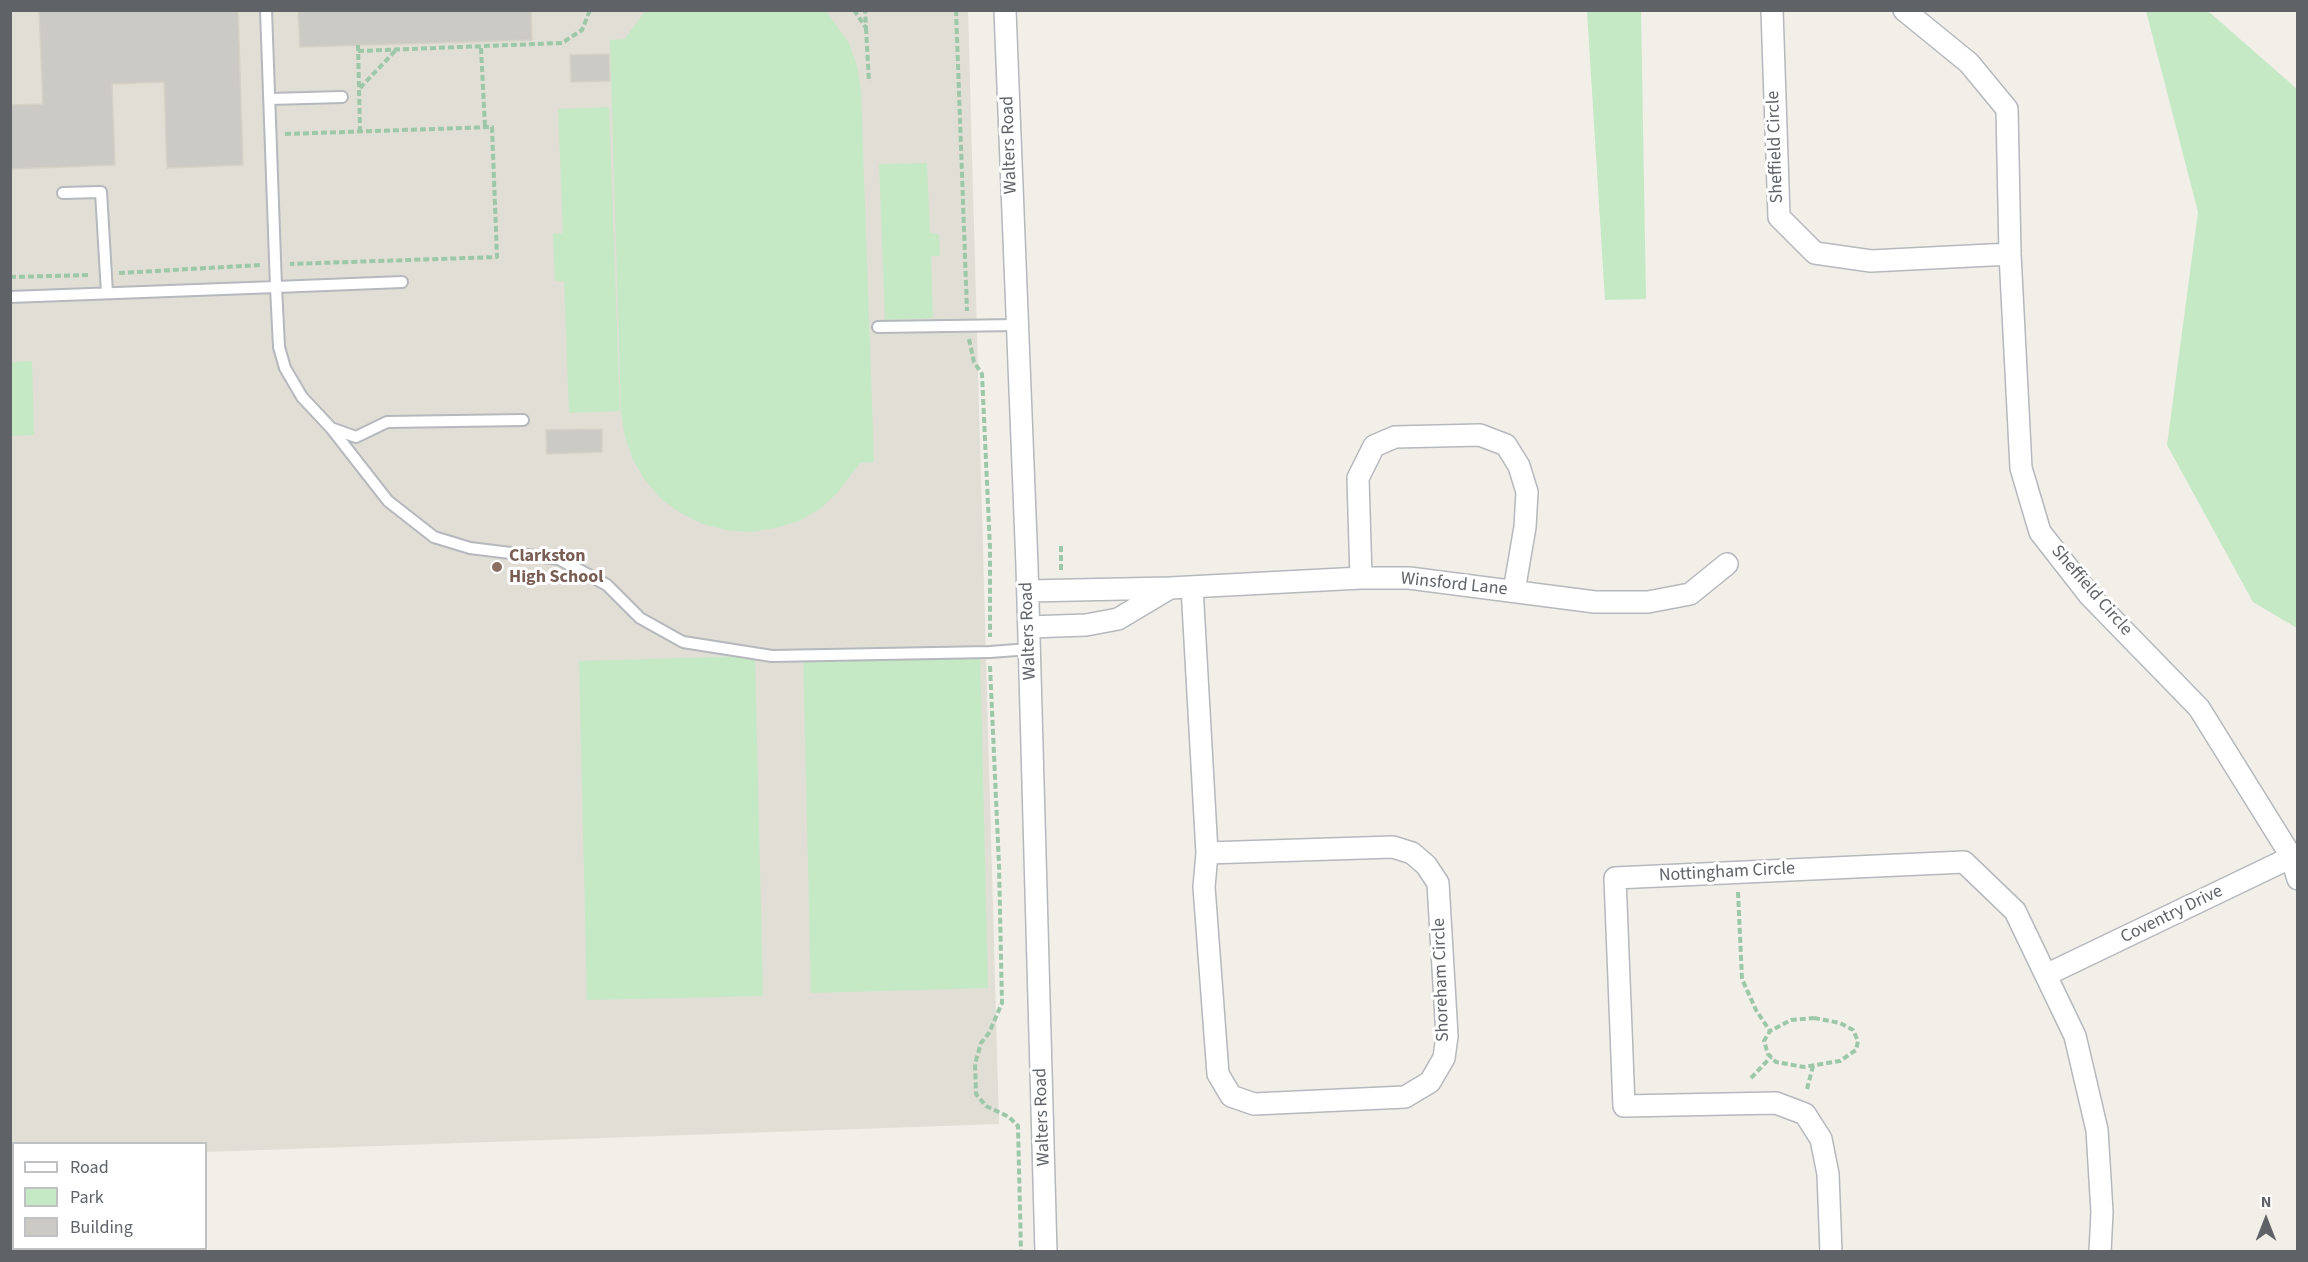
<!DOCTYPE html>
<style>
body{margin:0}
#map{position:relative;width:2308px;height:1262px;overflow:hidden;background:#f1efe8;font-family:"Source Sans 3",sans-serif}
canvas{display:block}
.frame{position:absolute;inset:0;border:12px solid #5f6368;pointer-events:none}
.legend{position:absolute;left:12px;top:1142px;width:195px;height:108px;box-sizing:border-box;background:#fff;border:2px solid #bfc1c3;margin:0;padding:8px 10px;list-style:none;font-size:18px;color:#5f6368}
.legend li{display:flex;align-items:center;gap:12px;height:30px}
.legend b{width:30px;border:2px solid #bfc1c3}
.north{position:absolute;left:2236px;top:1190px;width:60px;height:60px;-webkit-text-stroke:4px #fff;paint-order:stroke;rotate:0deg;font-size:16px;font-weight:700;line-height:24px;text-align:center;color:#5f6368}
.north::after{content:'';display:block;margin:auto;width:21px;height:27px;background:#5f6368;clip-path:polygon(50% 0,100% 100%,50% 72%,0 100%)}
</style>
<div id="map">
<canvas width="2308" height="1262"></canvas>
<div class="frame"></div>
<ul class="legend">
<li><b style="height:8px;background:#fff"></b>Road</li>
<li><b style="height:16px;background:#c5e8c5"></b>Park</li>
<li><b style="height:16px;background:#cccac5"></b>Building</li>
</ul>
<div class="north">N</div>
</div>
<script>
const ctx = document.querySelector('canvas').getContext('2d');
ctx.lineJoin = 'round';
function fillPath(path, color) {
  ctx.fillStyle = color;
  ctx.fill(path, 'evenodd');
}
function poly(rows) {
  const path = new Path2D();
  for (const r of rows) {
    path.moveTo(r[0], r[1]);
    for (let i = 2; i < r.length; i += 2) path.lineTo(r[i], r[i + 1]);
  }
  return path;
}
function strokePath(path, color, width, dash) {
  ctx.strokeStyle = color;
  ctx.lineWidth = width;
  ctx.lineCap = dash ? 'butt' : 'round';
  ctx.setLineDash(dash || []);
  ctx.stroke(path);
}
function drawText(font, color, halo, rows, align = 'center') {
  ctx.font = font + ' "Source Sans 3",sans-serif';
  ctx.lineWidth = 6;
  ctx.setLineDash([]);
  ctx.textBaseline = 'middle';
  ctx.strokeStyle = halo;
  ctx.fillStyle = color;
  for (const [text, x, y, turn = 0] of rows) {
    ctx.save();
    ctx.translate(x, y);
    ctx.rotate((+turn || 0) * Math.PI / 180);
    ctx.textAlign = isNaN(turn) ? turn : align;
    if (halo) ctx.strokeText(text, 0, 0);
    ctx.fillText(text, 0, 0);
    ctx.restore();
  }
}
fillPath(poly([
 [10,11,968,11,999,1124,206,1152,206,1144,14,1144,13,1158,11,1159]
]), '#e1ded6');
fillPath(poly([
 [826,11,849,43,857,66,861,91,874,462,860,463,838,492,820,509,799,521,775,528,751,532,726,530,703,524,681,513,661,499,645,480,633,460,625,437,621,413,610,40,625,39,645,11],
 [1587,11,1641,11,1646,299,1605,300],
 [2146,11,2208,11,2297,89,2297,628,2253,602,2167,445,2198,212],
 [609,107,620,411,569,413,564,281,555,281,553,234,563,233,558,109],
 [927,163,930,233,939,234,940,256,931,256,933,318,885,320,879,164],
 [32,361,34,435,11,436,11,362],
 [980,649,988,988,811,993,803,653],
 [755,656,763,996,587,1000,579,661]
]), '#c5e8c5');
const building = poly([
 [39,10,238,10,243,165,167,168,164,82,112,84,115,165,10,169,10,105,43,104,39,10],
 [298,10,531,10,532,40,300,47,298,10],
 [609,54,610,81,571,82,570,55,609,54],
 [602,429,602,452,547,454,546,430,602,429]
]);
fillPath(building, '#cccac5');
strokePath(building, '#d6d1c6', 1.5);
const lane = poly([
 [270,99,342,97],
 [63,193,101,192,107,293],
 [402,282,276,287,279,347,285,368,302,397,331,428,356,437,387,422,523,420],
 [10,297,276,287,266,10],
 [878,327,1018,325],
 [331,428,388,501,434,537,470,548,559,559,607,585,640,618,683,642,772,656,990,652,1030,649]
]);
const street = poly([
 [1005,10,1027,566,1046,1252],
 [1772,10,1779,217,1815,253,1871,261,2010,254],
 [1904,10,1969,63,2007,109,2010,254,2021,468,2040,532,2090,596,2199,708,2291,856,2298,879],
 [1361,578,1358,478,1374,446,1395,437,1480,435,1506,445,1519,466,1527,492,1525,527,1514,591],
 [1192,587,1207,853,1204,887,1218,1074,1231,1096,1254,1104,1405,1097,1430,1082,1444,1058,1447,1036,1438,883,1426,865,1412,853,1393,847,1207,853],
 [1170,588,1361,578,1409,578,1595,602,1648,602,1690,594,1727,564],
 [1028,591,1170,588,1118,619,1086,625,1029,627],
 [2046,975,2298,854],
 [1831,1252,1828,1174,1821,1139,1805,1114,1776,1103,1624,1106,1615,878,1964,862,2015,911,2075,1036,2097,1130,2102,1212,2100,1252]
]);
strokePath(lane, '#b5b8bc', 14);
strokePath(street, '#b5b8bc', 24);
strokePath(poly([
 [854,10,866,28,865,10],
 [956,10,967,311],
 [866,28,869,82],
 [358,45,360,131],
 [481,48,485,127],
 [358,51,562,43,582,30,590,10],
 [360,88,396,50],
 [285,134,492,127,497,257,290,264],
 [119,273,261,265],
 [10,277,91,275],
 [969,339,974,362,982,374,990,548,990,637],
 [1061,546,1061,570],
 [990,666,999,865,1002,1003,989,1033,981,1043,975,1064,976,1094,986,1106,1009,1117,1018,1126,1021,1252],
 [1738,892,1742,979,1756,1010,1770,1031],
 [1814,1018,1840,1023,1853,1030,1858,1041,1856,1050,1840,1061,1804,1067,1776,1062,1768,1054,1764,1041,1770,1031,1791,1020,1814,1018],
 [1751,1078,1771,1057],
 [1807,1089,1813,1066]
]), '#9cc7a9', 4, [6, 3]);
strokePath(lane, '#fff', 10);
strokePath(street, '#fff', 21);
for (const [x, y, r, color] of [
 [497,567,6,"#8d6e63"]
]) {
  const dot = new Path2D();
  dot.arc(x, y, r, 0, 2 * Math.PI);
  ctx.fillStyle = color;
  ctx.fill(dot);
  strokePath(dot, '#fff', 2);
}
drawText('18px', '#5f6368', '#fff', [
 ["Walters Road",1010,145,-92],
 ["Sheffield Circle",1776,147,-92],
 ["Winsford Lane",1454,585,6],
 ["Sheffield Circle",2091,591,49],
 ["Walters Road",1029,631,-92],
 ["Nottingham Circle",1727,873,-3],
 ["Coventry Drive",2172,915,-26],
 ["Shoreham Circle",1442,980,-92],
 ["Walters Road",1043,1117,-92]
]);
drawText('bold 18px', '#785e54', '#fff', [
 ["Clarkston",509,557],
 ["High School",509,578]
], 'left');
</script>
